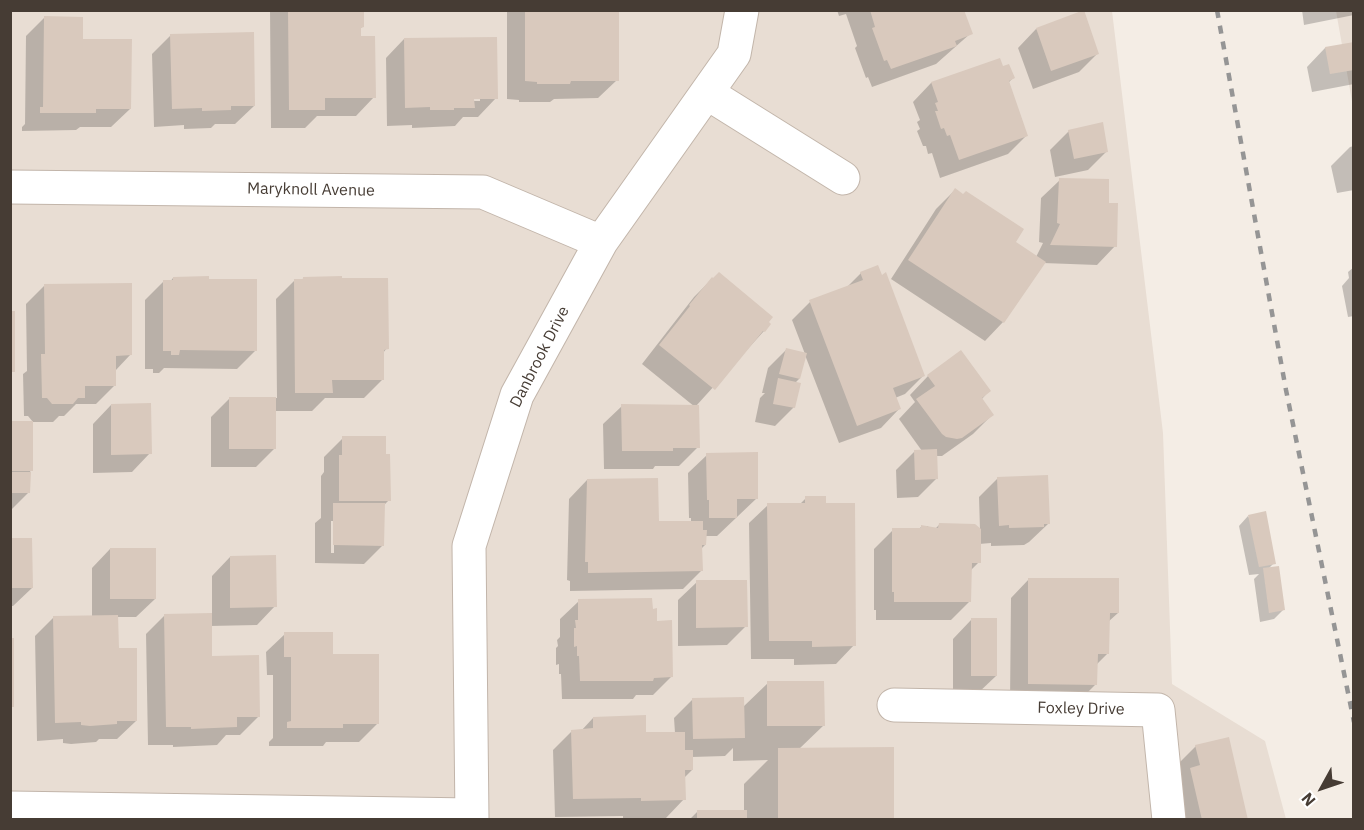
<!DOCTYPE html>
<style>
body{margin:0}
#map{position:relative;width:1364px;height:830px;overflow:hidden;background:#f4ede5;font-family:"IBM Plex Sans",sans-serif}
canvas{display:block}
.frame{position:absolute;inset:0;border:12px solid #463c34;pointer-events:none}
.north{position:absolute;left:1292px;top:758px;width:60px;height:60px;-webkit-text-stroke:4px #fff;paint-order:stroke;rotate:230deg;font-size:16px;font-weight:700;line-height:24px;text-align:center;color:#463c34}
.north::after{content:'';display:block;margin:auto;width:21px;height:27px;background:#463c34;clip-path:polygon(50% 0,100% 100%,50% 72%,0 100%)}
</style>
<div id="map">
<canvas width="1364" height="830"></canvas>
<div class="frame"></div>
<div class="north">N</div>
</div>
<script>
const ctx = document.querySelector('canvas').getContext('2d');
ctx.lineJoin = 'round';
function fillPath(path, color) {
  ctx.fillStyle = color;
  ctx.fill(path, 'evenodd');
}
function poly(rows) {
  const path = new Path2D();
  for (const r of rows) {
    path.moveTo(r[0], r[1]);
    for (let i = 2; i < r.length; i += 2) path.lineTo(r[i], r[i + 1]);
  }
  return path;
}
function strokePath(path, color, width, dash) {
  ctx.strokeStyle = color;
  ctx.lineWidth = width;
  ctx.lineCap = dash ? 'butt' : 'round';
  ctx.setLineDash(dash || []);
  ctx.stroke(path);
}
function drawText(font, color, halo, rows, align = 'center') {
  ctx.font = font + ' "IBM Plex Sans",sans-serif';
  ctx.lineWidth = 6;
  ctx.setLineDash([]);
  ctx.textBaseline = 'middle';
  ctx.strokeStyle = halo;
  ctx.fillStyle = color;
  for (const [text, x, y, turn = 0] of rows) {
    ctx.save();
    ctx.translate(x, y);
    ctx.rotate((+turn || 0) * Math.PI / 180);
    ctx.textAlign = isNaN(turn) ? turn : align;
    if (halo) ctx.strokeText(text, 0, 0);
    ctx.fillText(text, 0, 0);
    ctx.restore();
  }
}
fillPath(poly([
 [10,11,1112,11,1163,433,1172,684,1265,741,1286,819,11,819],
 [1336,11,1353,11,1353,107]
]), '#e8ddd3');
fillPath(poly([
 [270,10,362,10,362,27,359,30,374,97,356,116,317,116,305,128,271,128],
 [507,10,569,10,617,80,598,98,554,99,550,102,519,102,519,100,507,99],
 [837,10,963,10,971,33,936,64,872,87,868,77,866,78,855,48,857,46,846,14,839,16],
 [1302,10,1354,10,1354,15,1304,25],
 [44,18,81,41,130,109,111,127,80,127,76,130,22,131,22,127,25,124,26,36],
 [1036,29,1098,53,1079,72,1033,89,1018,48],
 [171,35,254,106,235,124,215,124,211,128,184,129,184,125,154,127,152,54],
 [404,39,496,98,478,117,463,117,455,126,412,128,412,125,387,126,386,58],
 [467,98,480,98,480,101,467,101],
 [1354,43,1354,84,1312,92,1307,67,1325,48],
 [999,60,1002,68,1013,78,1008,83,1026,136,1008,154,940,178,932,153,928,154,926,146,923,146,917,131,920,129,917,122,920,120,913,102,931,83],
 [1069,131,1107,151,1088,170,1055,177,1050,150],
 [1354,146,1354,190,1337,193,1331,166,1350,147],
 [1060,180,1107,205,1115,246,1097,265,1043,263,1003,322,985,341,891,279,936,209,955,190,1014,243,1036,257,1043,243,1039,242,1041,198],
 [1354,267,1354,316,1348,317,1342,286,1349,278,1348,272],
 [861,273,923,376,905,394,895,398,899,409,881,428,839,443,805,355,799,379,795,383,794,407,775,426,755,422,760,398,765,393,762,393,768,368,786,350,805,354,792,320,810,302,846,288],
 [173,278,256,350,237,369,164,368,159,373,153,373,153,369,145,369,145,300,163,282,170,282],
 [304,278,387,348,383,353,383,379,364,398,325,398,312,411,275,411,275,448,256,467,211,467,211,417,229,399,277,398,276,299,295,280,301,280],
 [712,279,764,331,696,406,698,447,679,466,655,466,653,469,604,469,603,424,622,406,695,407,642,364,694,297],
 [44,286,131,354,115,371,115,385,96,404,76,404,64,416,59,416,53,422,33,422,28,416,24,416,23,374,27,371,26,304],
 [928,376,989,391,981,400,992,415,973,434,942,456,936,456,937,478,918,497,897,498,896,470,915,451,922,451,899,419,915,402,910,395],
 [111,405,150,453,132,472,93,473,93,424],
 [10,422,31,470,30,472,29,492,10,511],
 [343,438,389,500,383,506,383,545,364,564,315,563,315,523,321,518,321,476,324,472,324,457],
 [331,521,334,521,334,553,331,553],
 [707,455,757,498,717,536,705,536,705,545,701,549,701,571,683,589,570,591,570,581,567,580,569,499,587,480,657,523,691,522,691,518,689,518,688,473],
 [998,478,1048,524,1029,542,1024,545,991,546,991,543,979,544,979,562,970,571,970,601,951,620,876,620,876,610,874,610,874,549,893,530,918,530,922,526,928,526,929,529,935,529,939,525,980,530,979,497],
 [806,498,854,645,836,664,794,665,794,659,751,659,749,523,768,505,800,504],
 [1248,516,1274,563,1269,568,1284,609,1274,619,1260,622,1254,579,1259,574,1249,575,1239,526],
 [10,539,32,588,13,606,10,606],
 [110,549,155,599,136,617,117,617,117,650,136,721,117,739,99,739,96,742,71,744,63,743,63,739,37,741,35,636,54,617,92,617,92,568],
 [230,557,275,606,257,625,210,626,211,657,258,717,240,735,226,735,217,745,173,747,173,745,148,745,146,634,165,615,212,614,212,576],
 [1029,579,1118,613,1108,622,1108,653,1096,665,1096,684,1077,703,1010,702,1011,598],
 [697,582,746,626,727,645,678,646,678,600],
 [579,601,655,623,671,677,653,695,636,695,633,699,562,699,561,674,559,674,559,664,556,665,556,648,558,646,557,640,560,637,560,619],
 [971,620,996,676,977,694,953,694,953,639],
 [285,634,332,656,378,723,359,742,326,742,323,746,269,746,269,742,273,738,273,675,267,675,266,652],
 [768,683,824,725,799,749,892,820,689,820,698,811,744,811,744,784,768,760,733,761,733,748,725,756,692,757,692,770,684,778,684,799,666,818,623,819,623,816,555,817,553,750,572,731,581,731,593,718,644,734,675,733,674,718,693,699,743,707],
 [1196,746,1246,820,1180,820,1177,765]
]), '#0003');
fillPath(poly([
 [288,10,364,10,364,27,361,28,361,36,375,36,376,98,325,98,325,110,289,110],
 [525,10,619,10,619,81,571,81,570,84,537,84,537,82,525,81],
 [870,10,964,10,973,34,955,41,957,46,891,69,887,60,884,61,872,28,875,27],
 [1084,10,1099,54,1051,71,1036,28],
 [44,16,83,17,83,39,132,39,131,109,96,109,96,113,40,113,40,107,43,107],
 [254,32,255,106,231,106,231,110,202,111,202,108,172,109,170,34],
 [497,37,498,99,474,99,475,108,454,108,454,110,430,110,430,107,405,108,404,38],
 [1354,42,1354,70,1330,74,1325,47],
 [1000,58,1003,66,1009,64,1015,78,1009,81,1028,136,959,160,950,135,947,136,944,128,941,129,935,111,938,111,935,103,938,102,931,82],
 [1103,122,1108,152,1074,159,1068,130],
 [1059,178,1109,179,1109,203,1118,203,1117,247,1050,245,1060,224,1057,223],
 [955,188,963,194,966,191,1024,229,1016,242,1046,262,1004,323,908,260],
 [878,265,882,275,886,272,925,376,893,388,901,409,857,426,809,300,863,280,860,272],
 [719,272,773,317,769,322,771,324,765,332,763,331,715,390,659,345,690,306,689,305,712,277,713,278],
 [209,276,209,279,257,279,257,351,180,350,179,355,171,355,171,351,163,351,163,280,173,280,173,277],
 [342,276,342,278,388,278,389,349,384,350,384,380,332,380,333,393,295,393,294,279,303,279,303,277],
 [132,283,132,355,116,356,116,386,85,386,85,398,78,398,73,404,52,404,47,398,42,398,41,354,45,354,44,284],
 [10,311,15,311,15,372,10,372],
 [786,348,807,353,800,379,779,374],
 [961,350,991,391,982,398,994,415,962,438,957,439,946,437,942,434,916,399,935,386,927,375],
 [778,378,801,383,795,408,773,404],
 [229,397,276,397,276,449,229,449],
 [151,403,152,454,111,455,111,404],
 [621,404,699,405,700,448,673,448,673,451,622,451],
 [10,421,33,421,33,471,10,471],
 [342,436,386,436,386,454,390,454,391,501,339,501,339,455,342,455],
 [937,449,938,479,915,480,914,450],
 [758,452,758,499,737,499,737,518,709,518,709,500,707,500,706,453],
 [10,472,31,472,30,493,10,493],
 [1048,475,1050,524,1044,524,1044,527,1009,528,1009,525,999,526,997,477],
 [658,478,659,521,703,521,703,530,707,530,706,545,702,545,703,571,588,573,588,562,585,562,587,479],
 [805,496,826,496,826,503,855,503,856,646,812,647,812,641,769,641,767,503,805,503],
 [333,503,385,503,384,546,333,545],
 [1266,511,1276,564,1259,567,1248,515],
 [939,523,975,524,981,529,981,563,972,563,971,602,894,602,894,592,892,592,892,528,921,528,921,525,938,528],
 [10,538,32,538,33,588,10,588],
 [110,548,156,548,156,599,110,599],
 [276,555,277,607,230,608,230,556],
 [1279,566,1285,610,1269,613,1263,568],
 [1028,578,1119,578,1119,613,1110,613,1109,654,1098,654,1097,685,1028,684],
 [696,580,747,580,748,627,696,628],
 [652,598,653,609,657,608,657,621,672,620,673,677,654,678,653,681,580,681,579,656,577,656,577,646,574,647,574,628,576,628,575,620,578,620,578,599],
 [212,613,212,656,259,655,260,717,237,717,237,727,191,729,191,727,166,727,164,614],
 [118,615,119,648,137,648,137,721,117,721,117,724,90,726,81,725,81,722,55,723,53,616],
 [971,618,997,618,997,676,971,676],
 [284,632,333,632,333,654,379,654,379,724,343,724,343,728,287,728,287,722,291,721,291,657,284,657],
 [10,638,14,638,14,707,10,707],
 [767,681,824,681,825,726,767,726],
 [744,697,745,738,693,739,692,698],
 [646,715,646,732,685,732,685,750,693,750,693,770,685,770,686,800,641,801,641,798,573,799,571,730,593,728,593,717],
 [1229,737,1248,820,1202,820,1190,768,1200,765,1195,745],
 [894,747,894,820,778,820,778,748],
 [697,810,747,810,747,820,697,820]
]), '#d9c9bd');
const street = poly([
 [707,93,843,178],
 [10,187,483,192,601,242],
 [894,705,1158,710,1169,820],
 [10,808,472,815],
 [472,820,469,546,517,395,601,242,734,54,742,10]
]);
strokePath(street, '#c2b5aa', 35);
strokePath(street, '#fff', 33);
strokePath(poly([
 [1217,10,1286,390,1354,722]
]), '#959595', 4.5, [8, 8]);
drawText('16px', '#463c34', '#fff', [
 ["Maryknoll Avenue",311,190,1],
 ["Danbrook Drive",540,357,-63],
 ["Foxley Drive",1081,709,1]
]);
</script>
